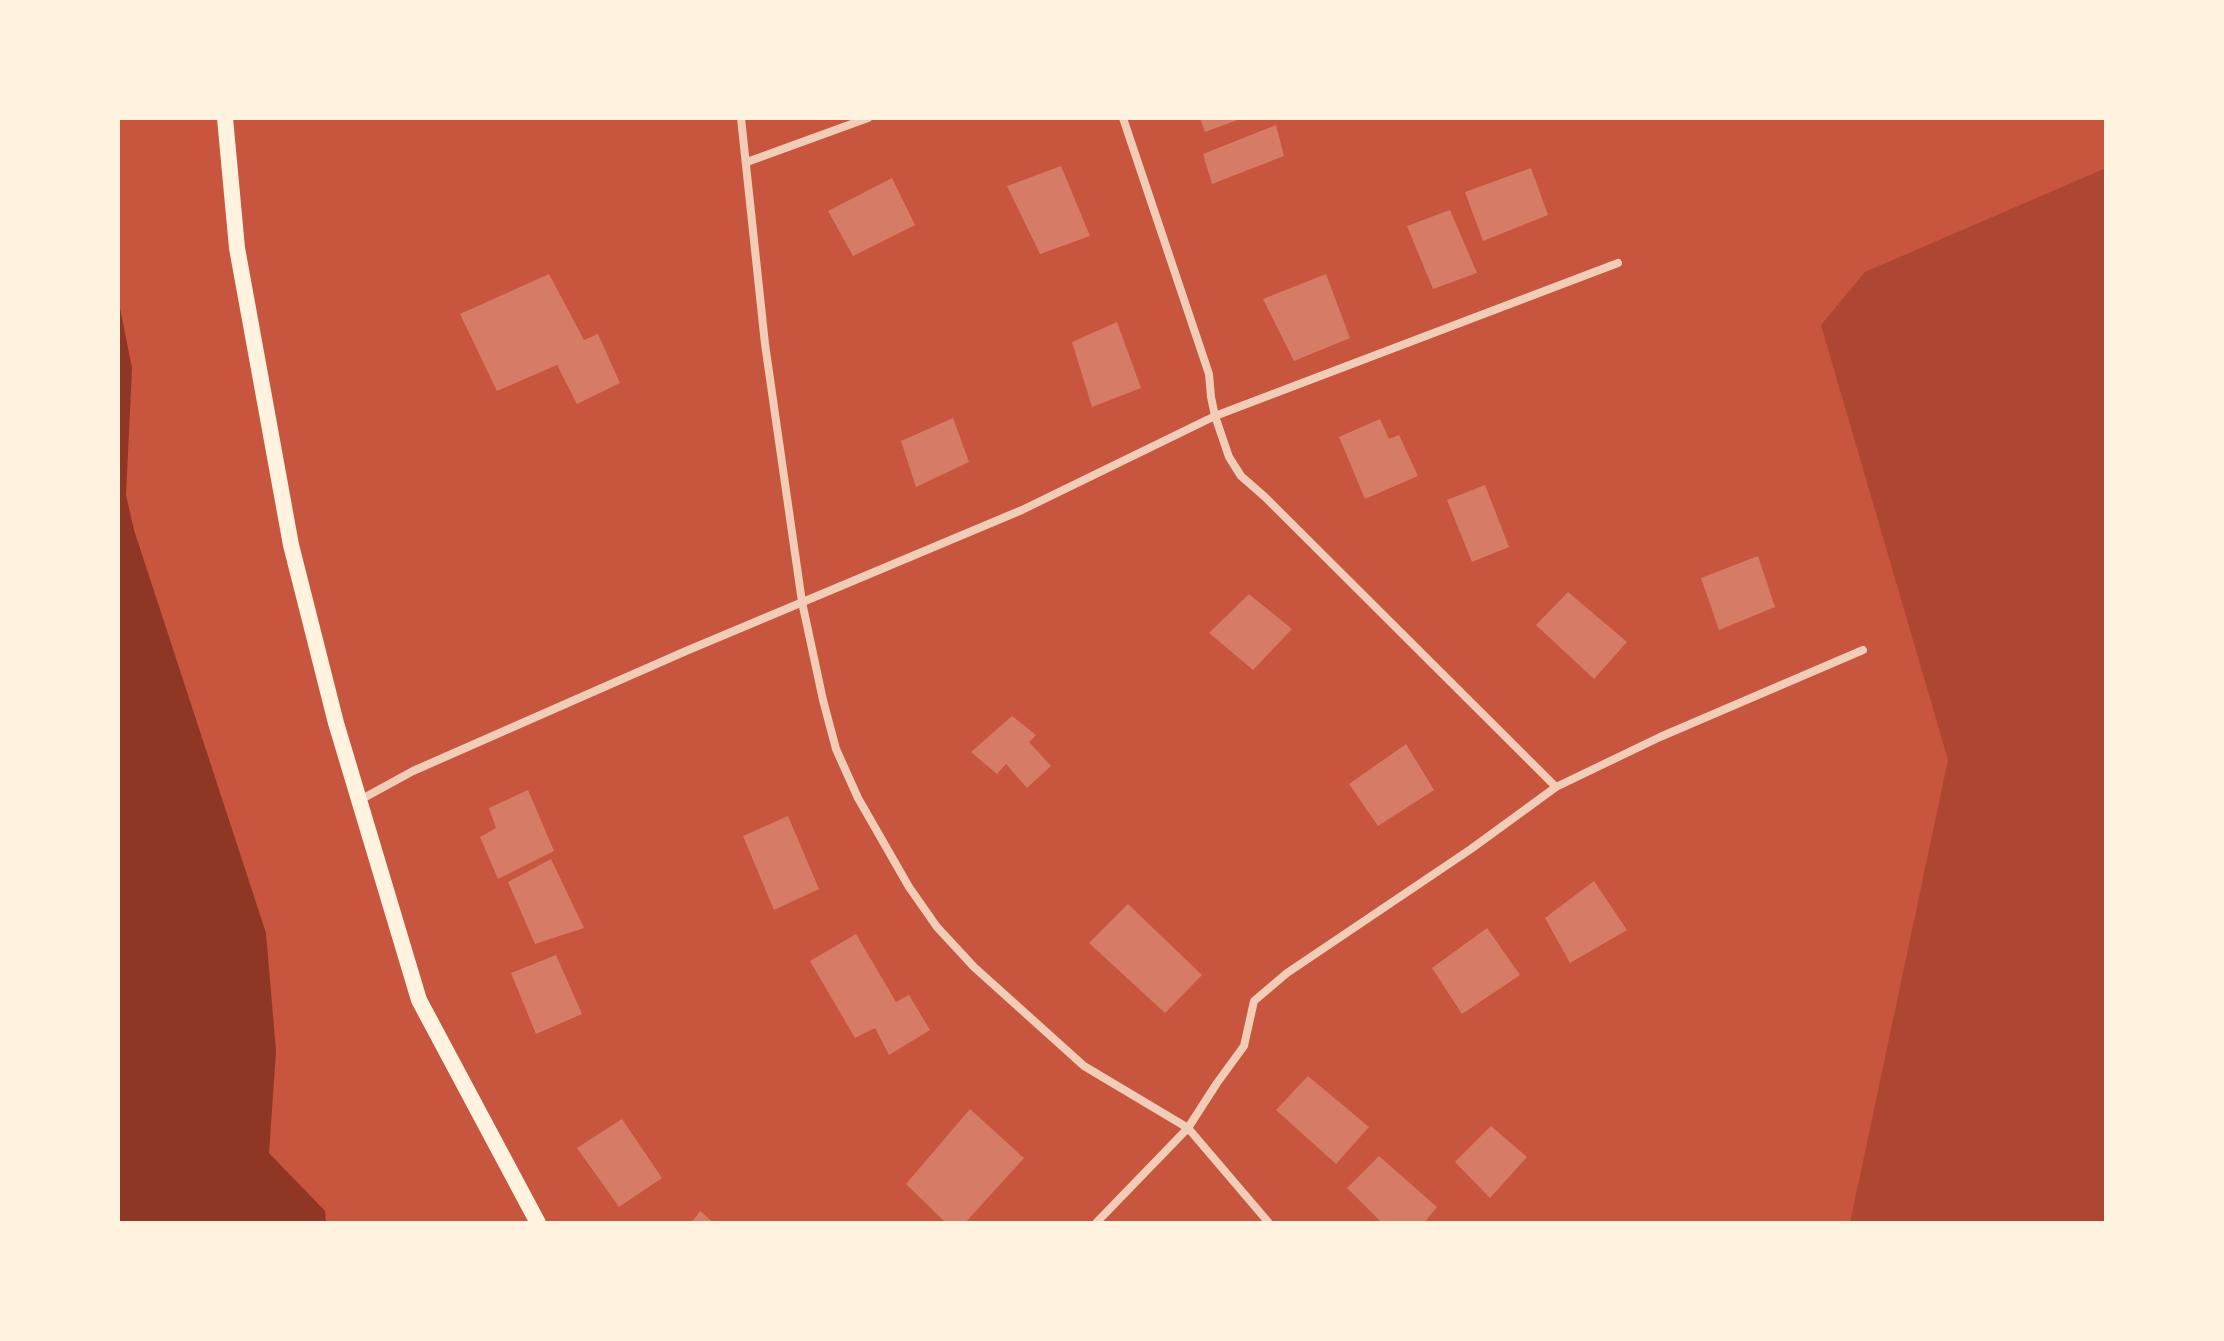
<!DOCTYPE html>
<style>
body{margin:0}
#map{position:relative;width:2224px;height:1341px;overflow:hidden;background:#c8553d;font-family:"Playfair Display",serif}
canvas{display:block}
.frame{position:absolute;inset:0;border:120px solid #fff3e0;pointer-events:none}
</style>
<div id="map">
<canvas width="2224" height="1341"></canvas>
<div class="frame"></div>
</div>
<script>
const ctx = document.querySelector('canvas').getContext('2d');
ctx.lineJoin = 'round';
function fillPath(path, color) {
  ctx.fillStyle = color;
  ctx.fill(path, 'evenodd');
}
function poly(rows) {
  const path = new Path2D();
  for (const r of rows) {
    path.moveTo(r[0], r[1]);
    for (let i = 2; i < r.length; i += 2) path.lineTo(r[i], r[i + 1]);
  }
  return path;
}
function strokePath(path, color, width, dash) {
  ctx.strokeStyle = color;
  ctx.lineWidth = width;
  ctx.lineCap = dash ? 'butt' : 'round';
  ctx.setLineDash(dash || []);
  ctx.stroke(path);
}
fillPath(poly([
 [2106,168,2106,1223,1850,1223,1948,760,1821,325,1865,272]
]), '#ae4732');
fillPath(poly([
 [118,298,132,368,126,495,134,530,266,933,276,1051,269,1153,325,1211,326,1223,118,1223]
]), '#8f3625');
fillPath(poly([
 [1200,118,1243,118,1205,132],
 [1276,125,1284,156,1212,184,1203,154],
 [1061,166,1090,236,1040,254,1007,186],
 [1531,168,1548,215,1483,241,1465,192],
 [892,178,915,225,853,256,828,211],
 [1450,210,1477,273,1433,289,1407,226],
 [549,274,584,340,598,334,620,383,577,404,557,365,497,391,460,314],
 [1326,274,1350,338,1294,361,1263,299],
 [1117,322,1141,388,1092,407,1072,342],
 [953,418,969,462,916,487,901,441],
 [1380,419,1389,439,1399,435,1418,476,1365,499,1339,437],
 [1485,485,1509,547,1472,562,1447,500],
 [1758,556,1775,607,1719,630,1701,578],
 [1568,592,1627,642,1594,679,1536,625],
 [1249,594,1292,629,1253,670,1209,633],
 [1012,716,1036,735,1029,742,1051,766,1027,788,1006,764,997,774,971,752],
 [1406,744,1434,790,1378,826,1349,784],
 [528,790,554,851,498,879,480,837,496,828,489,808],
 [788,816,819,889,774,910,743,836],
 [551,859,584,928,535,944,508,882],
 [1594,881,1627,930,1570,963,1545,918],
 [1128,904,1202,975,1165,1013,1089,943],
 [1487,928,1520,975,1462,1014,1432,968],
 [856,934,896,1002,909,995,930,1030,889,1055,875,1028,855,1038,810,961],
 [556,955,582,1014,536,1034,511,973],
 [1308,1076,1369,1127,1336,1164,1276,1110],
 [970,1109,1024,1158,965,1223,946,1223,906,1184],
 [622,1119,662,1178,619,1207,577,1148],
 [1491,1126,1527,1157,1490,1198,1455,1162],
 [1379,1156,1437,1207,1424,1223,1382,1223,1347,1188],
 [700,1211,714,1223,691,1223]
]), '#d67c66');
strokePath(poly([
 [741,118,765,344,802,602,823,700,836,749,858,798,909,887,937,927,974,967,1084,1066,1188,1128,1269,1223],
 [1123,118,1209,374,1211,397,1215,416,1229,457,1241,476,1265,497,1556,787],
 [747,162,868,118],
 [360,800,413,771,686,651,1022,510,1215,416,1618,263],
 [1096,1223,1188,1128,1217,1083,1244,1046,1254,1001,1287,973,1471,849,1556,787,1660,737,1863,650]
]), '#f1ccb7', 8);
strokePath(poly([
 [225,118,237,248,291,545,336,723,419,1000,538,1223]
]), '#fff3e0', 16);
</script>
